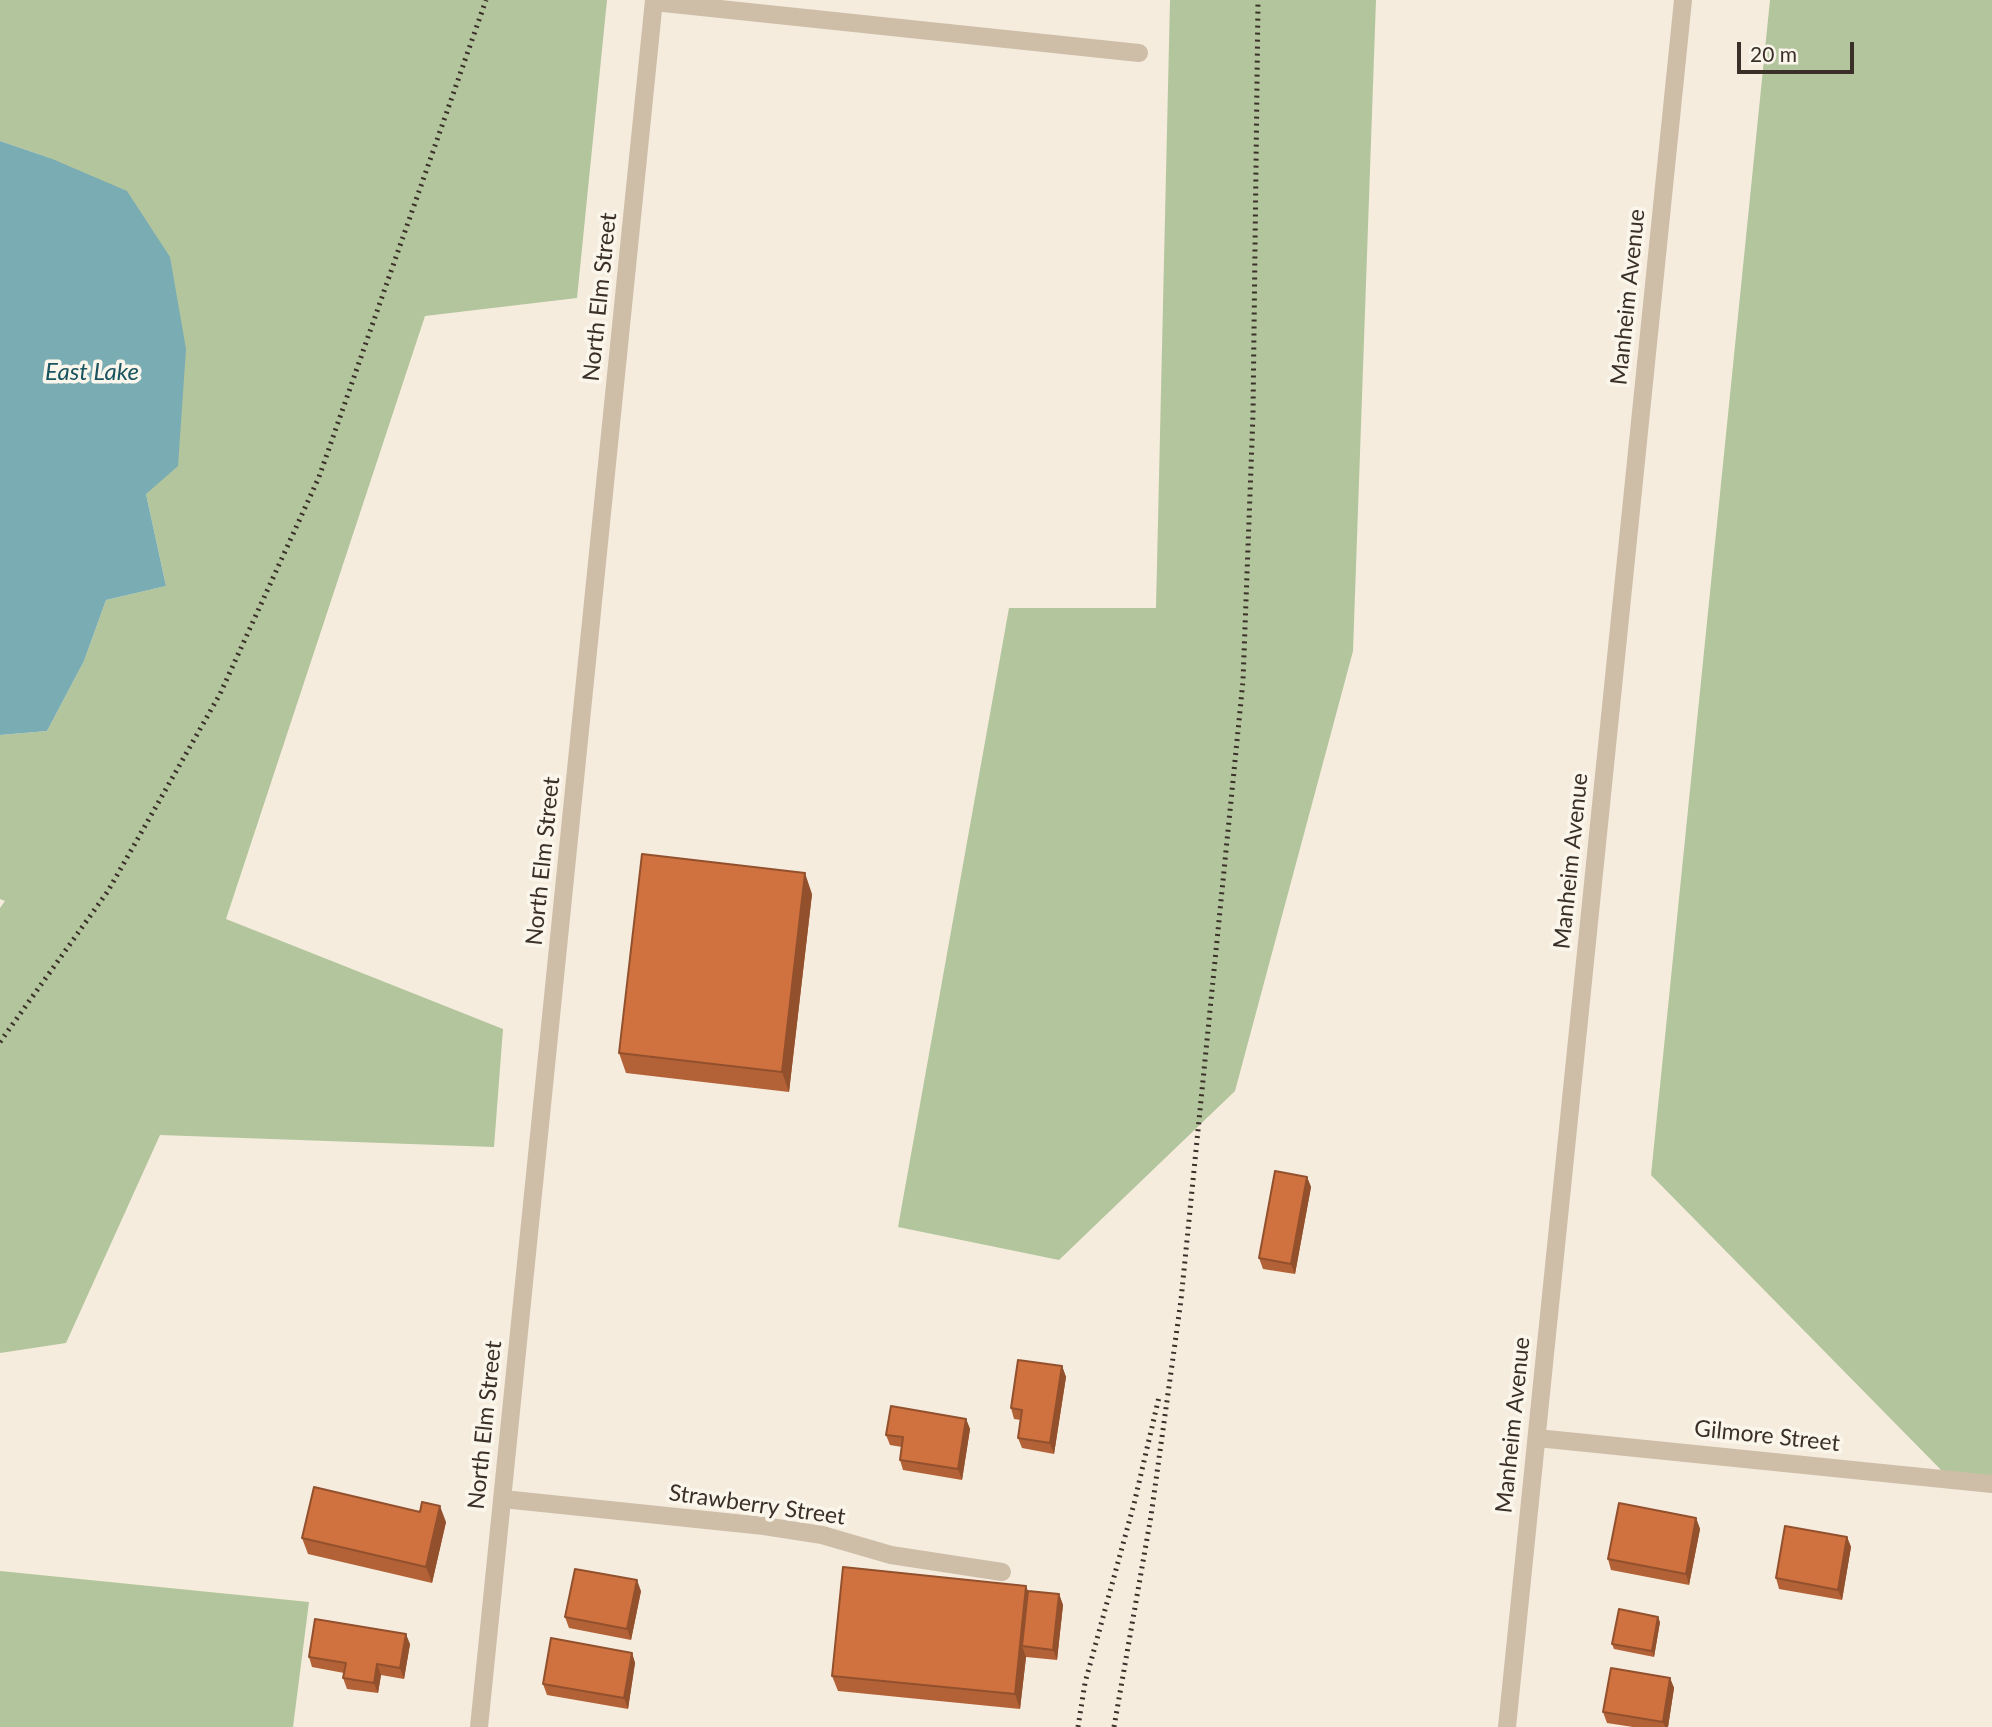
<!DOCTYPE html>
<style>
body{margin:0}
#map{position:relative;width:1992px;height:1727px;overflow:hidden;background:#f5ecde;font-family:Lato,sans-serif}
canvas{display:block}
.scale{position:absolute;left:1737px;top:42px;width:117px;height:32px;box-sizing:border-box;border:4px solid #3b3029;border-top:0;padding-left:9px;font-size:21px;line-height:24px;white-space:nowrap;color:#3b3029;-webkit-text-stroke:5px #fbf6eb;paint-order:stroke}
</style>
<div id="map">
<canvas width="1992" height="1727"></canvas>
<div class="scale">20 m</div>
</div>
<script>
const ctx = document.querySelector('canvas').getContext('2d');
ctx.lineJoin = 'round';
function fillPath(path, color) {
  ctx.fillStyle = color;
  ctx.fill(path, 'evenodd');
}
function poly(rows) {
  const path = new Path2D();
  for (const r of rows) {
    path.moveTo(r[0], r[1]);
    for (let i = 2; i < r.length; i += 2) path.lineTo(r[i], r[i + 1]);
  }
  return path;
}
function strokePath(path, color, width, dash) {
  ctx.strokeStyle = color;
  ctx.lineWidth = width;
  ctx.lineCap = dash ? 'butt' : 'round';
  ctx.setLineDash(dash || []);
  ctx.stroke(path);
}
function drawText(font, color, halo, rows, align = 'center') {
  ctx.font = font + ' Lato,sans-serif';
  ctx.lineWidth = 7;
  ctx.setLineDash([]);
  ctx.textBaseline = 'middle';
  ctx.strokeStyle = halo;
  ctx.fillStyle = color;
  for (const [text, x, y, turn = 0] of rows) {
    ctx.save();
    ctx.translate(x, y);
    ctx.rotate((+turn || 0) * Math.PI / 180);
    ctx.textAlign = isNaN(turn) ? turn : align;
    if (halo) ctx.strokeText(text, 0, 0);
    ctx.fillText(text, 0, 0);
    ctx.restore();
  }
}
fillPath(poly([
 [0,0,607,0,577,298,425,316,226,919,503,1029,494,1147,160,1135,66,1343,0,1353,0,908,5,901,0,899,0,735,47,731,84,661,106,600,166,586,146,494,50,158,0,141],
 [1170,0,1376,0,1353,651,1235,1091,1059,1260,898,1227,1009,608,1156,608],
 [1770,0,1992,0,1992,1479,1945,1474,1651,1175],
 [0,1571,309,1602,293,1727,0,1727]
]), '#b3c59c');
fillPath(poly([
 [0,141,50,158,127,191,170,257,186,349,178,466,146,494,166,586,106,600,84,661,47,731,0,735]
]), '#7aacb4');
strokePath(poly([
 [654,2,1139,53],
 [1537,1438,1992,1484],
 [503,1499,764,1526,822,1535,891,1555,1002,1572],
 [479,1727,654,0]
]), '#cebea8', 18);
strokePath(poly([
 [1507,1727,1683,0]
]), '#cebea8', 18);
strokePath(poly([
 [0,1042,108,891,220,694,319,477,486,0],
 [1078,1727,1085,1683,1134,1504,1159,1397],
 [1114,1727,1151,1516,1181,1300,1243,681,1253,414,1258,0]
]), '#3b3029', 5, [2, 5]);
fillPath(poly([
 [812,894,789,1092,626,1073,619,1053],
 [1307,1177,1311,1187,1295,1274,1263,1269,1259,1258],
 [1062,1366,1066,1377,1054,1454,1022,1448,1018,1438,1021,1420,1014,1419,1011,1408],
 [966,1419,970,1429,962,1480,903,1470,900,1460,902,1447,890,1445,886,1435],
 [1696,1518,1700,1529,1689,1585,1611,1570,1608,1559],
 [446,1522,432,1583,308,1554,302,1538],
 [1847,1537,1851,1547,1842,1600,1779,1589,1776,1578],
 [641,1591,631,1640,569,1628,565,1617],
 [1028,1591,1059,1594,1063,1605,1057,1660,1026,1657,1020,1709,838,1691,832,1676],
 [1660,1622,1654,1657,1614,1649,1612,1644],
 [410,1644,404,1679,381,1675,378,1693,347,1689,343,1678,344,1673,312,1667,309,1657],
 [632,1653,635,1663,628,1709,547,1695,543,1684],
 [1670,1678,1674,1688,1668,1727,1633,1727,1607,1723,1603,1712]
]), '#b36237');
fillPath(poly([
 [805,873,812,894,789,1092,782,1072],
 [1307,1177,1311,1187,1295,1274,1291,1264],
 [1062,1366,1066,1377,1054,1454,1050,1443],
 [966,1419,970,1429,962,1480,958,1469],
 [440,1506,446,1522,432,1583,426,1567],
 [1696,1518,1700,1529,1689,1585,1686,1574],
 [1847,1537,1851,1547,1842,1600,1838,1590],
 [637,1580,641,1591,631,1640,627,1629],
 [1026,1586,1032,1601,1022,1646,1026,1657,1020,1709,1015,1694],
 [1059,1594,1063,1605,1057,1660,1053,1650],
 [1658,1617,1660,1622,1654,1657,1652,1651],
 [406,1634,410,1644,404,1679,400,1668],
 [632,1653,635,1663,628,1709,624,1698],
 [377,1664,381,1675,378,1693,374,1683],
 [1670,1678,1674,1688,1668,1727,1665,1727,1663,1722]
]), '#92502d');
const building = poly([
 [642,854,805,873,782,1072,619,1053,642,854],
 [1275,1171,1307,1177,1291,1264,1259,1258,1275,1171],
 [1018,1360,1062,1366,1050,1443,1018,1438,1022,1410,1011,1408,1018,1360],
 [891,1406,966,1419,958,1469,900,1460,903,1437,886,1435,891,1406],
 [314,1487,420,1512,422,1502,440,1506,426,1567,302,1538,314,1487],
 [1619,1503,1696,1518,1686,1574,1608,1559,1619,1503],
 [1785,1526,1847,1537,1838,1590,1776,1578,1785,1526],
 [843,1567,1026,1586,1015,1694,832,1676,843,1567],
 [575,1569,637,1580,627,1629,565,1617,575,1569],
 [1028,1591,1059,1594,1053,1650,1022,1646,1028,1591],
 [1619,1609,1658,1617,1652,1651,1612,1644,1619,1609],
 [315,1619,406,1634,400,1668,377,1664,374,1683,343,1678,346,1663,309,1657,315,1619],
 [551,1638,632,1653,624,1698,543,1684,551,1638],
 [1611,1668,1670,1678,1663,1722,1603,1712,1611,1668]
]);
fillPath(building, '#d07240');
strokePath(building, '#92502d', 2);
drawText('23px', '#3b3029', '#fbf6eb', [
 ["North Elm Street",600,297,-84],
 ["Manheim Avenue",1628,297,-84],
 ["North Elm Street",543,861,-84],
 ["Manheim Avenue",1571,861,-84],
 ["North Elm Street",485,1425,-84],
 ["Manheim Avenue",1513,1425,-84],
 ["Gilmore Street",1767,1436,6],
 ["Strawberry Street",757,1505,8]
]);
drawText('italic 24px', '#1a5460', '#fbf6eb', [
 ["East Lake",92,372]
]);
</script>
